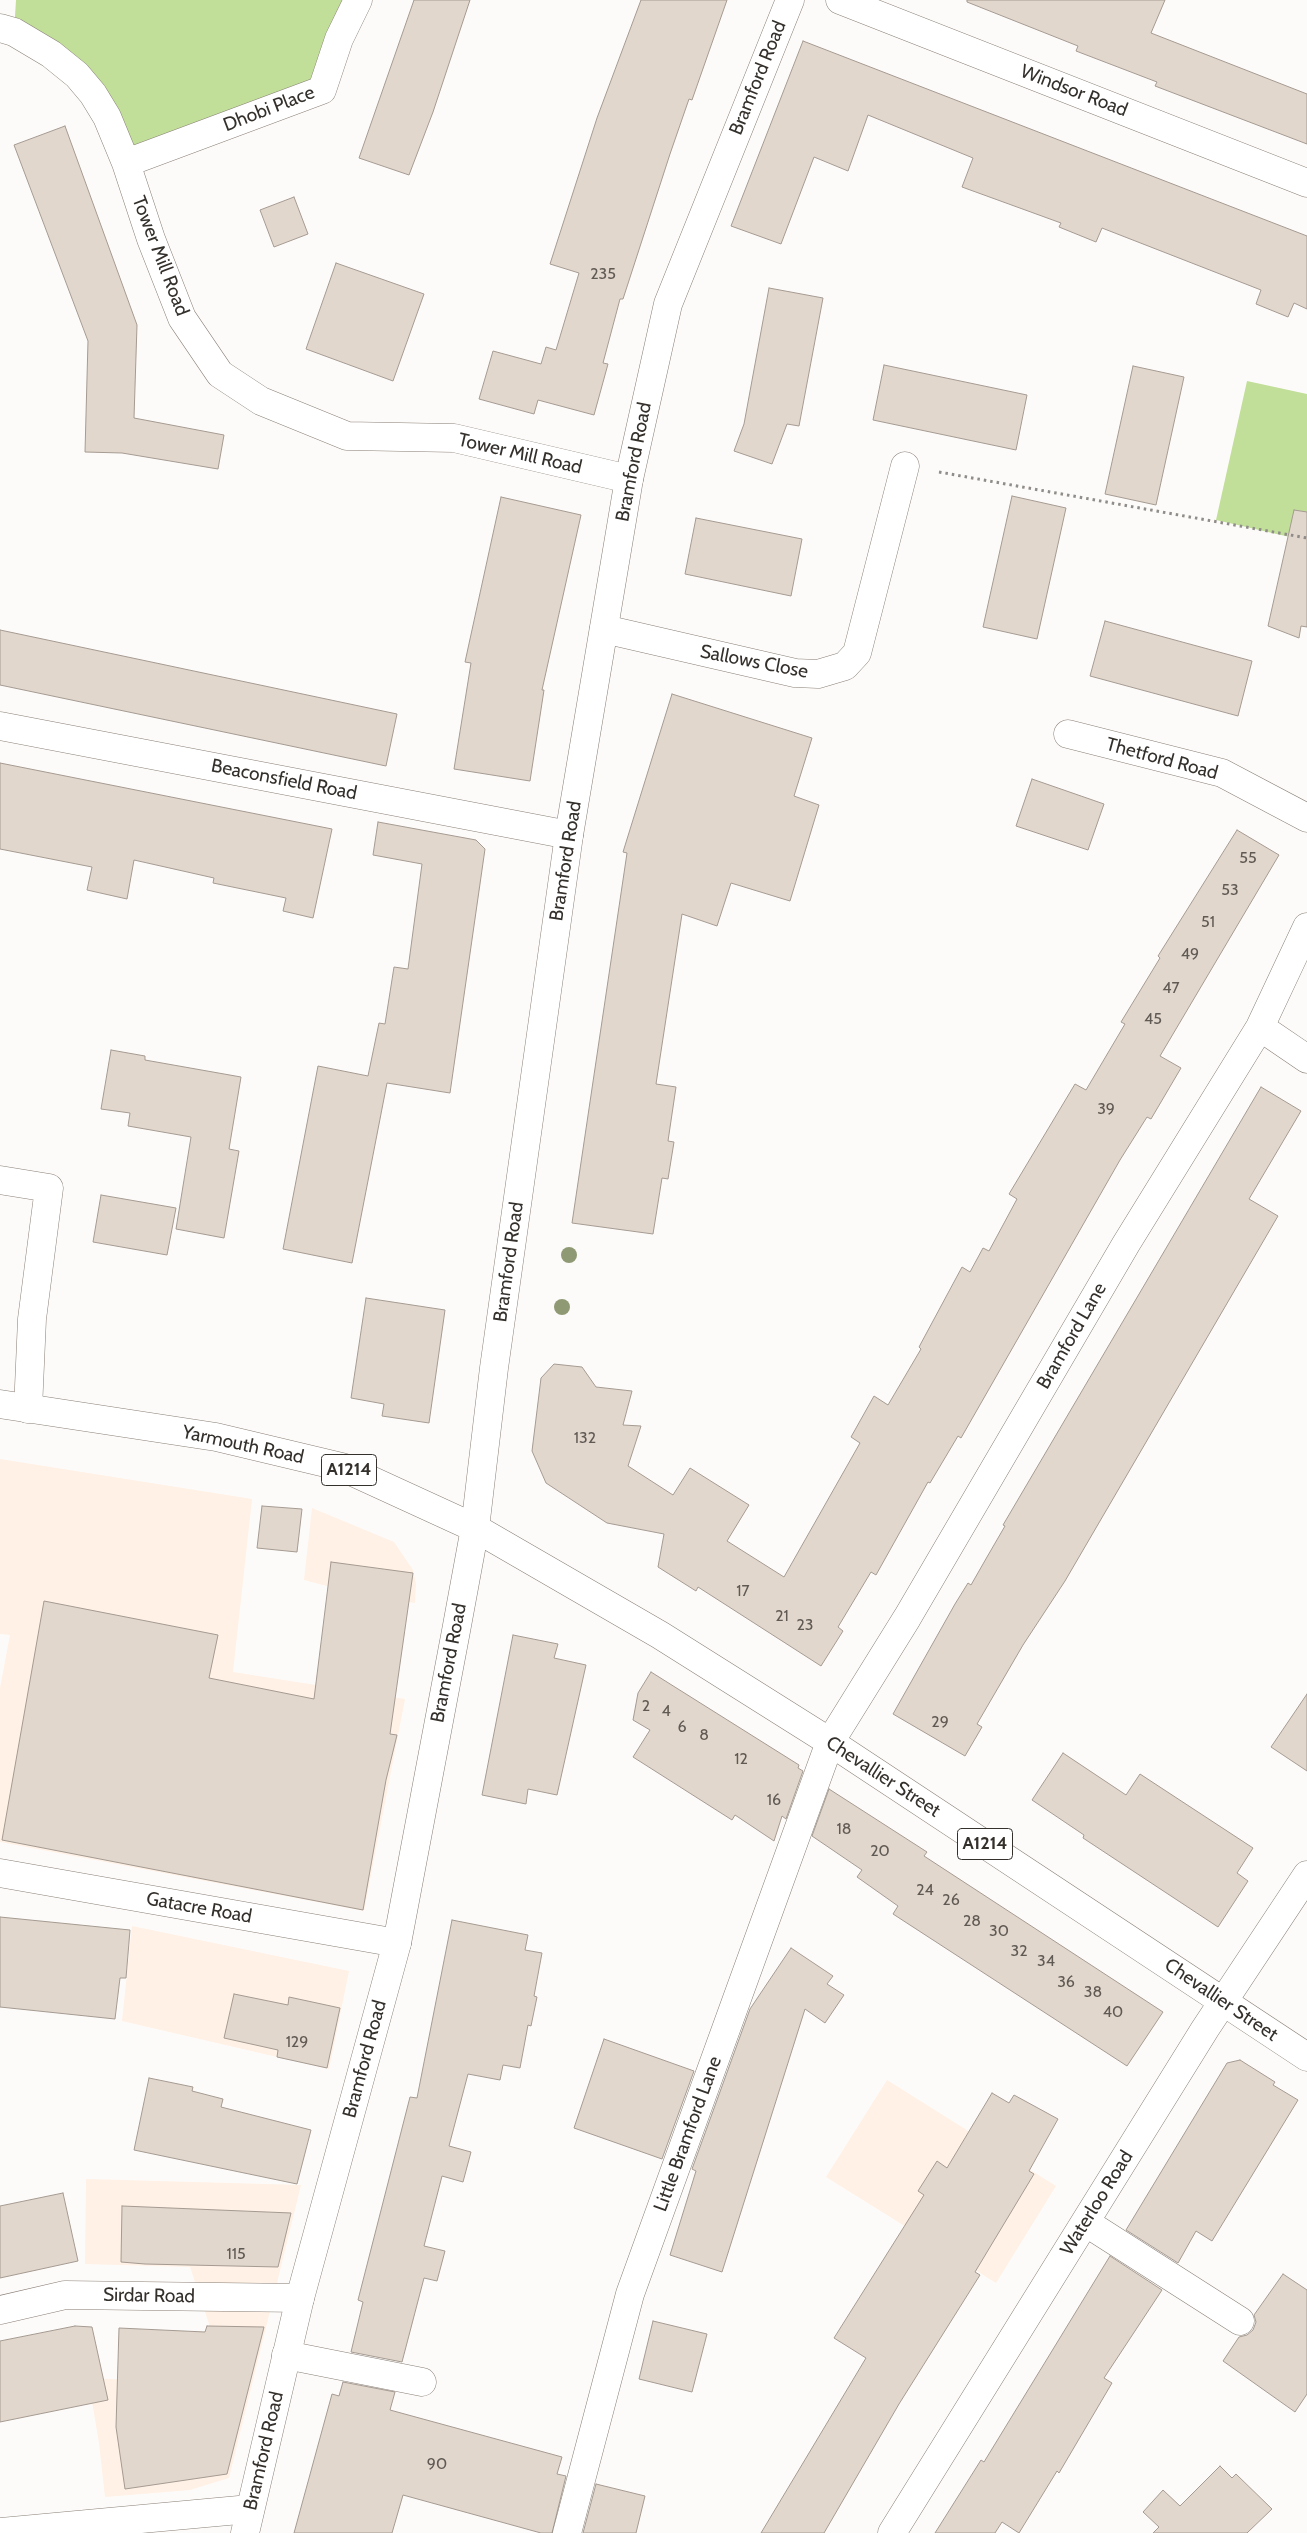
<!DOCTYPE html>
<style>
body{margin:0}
canvas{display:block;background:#fdfbf9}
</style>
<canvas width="1307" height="2533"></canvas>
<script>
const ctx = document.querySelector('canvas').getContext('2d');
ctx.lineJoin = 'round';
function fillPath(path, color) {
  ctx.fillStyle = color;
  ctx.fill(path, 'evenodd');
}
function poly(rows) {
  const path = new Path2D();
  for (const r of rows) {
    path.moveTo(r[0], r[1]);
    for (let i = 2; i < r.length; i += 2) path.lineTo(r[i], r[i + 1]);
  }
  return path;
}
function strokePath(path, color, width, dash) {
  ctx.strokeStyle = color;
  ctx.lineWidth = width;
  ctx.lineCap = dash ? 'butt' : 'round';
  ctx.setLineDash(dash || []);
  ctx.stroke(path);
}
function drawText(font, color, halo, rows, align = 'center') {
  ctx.font = font + ' Cabin,sans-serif';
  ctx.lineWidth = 5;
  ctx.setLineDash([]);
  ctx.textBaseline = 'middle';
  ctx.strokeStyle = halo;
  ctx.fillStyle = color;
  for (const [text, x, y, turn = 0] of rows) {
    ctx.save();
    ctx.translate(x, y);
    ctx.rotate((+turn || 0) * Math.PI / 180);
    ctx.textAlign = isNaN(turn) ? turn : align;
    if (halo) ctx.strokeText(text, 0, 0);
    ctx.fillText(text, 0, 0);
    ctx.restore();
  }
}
fillPath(poly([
 [0,1459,252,1499,233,1672,405,1699,364,1911,0,1842,0,1688,10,1635,0,1634],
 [312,1508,394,1542,413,1570,416,1584,415,1603,361,1595,304,1580],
 [132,1926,349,1971,329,2069,122,2021],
 [887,2080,1056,2186,996,2283,826,2177],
 [86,2179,301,2185,229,2478,190,2490,105,2497,99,2443,88,2378,177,2382,204,2357,209,2324,190,2267,85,2264]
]), '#fff1e5');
fillPath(poly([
 [16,0,358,0,322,90,126,163,107,117,14,32],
 [1247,381,1307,394,1307,541,1216,520]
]), '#c1df99');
const building = poly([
 [414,0,470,0,433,112,409,175,359,158,414,0],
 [641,0,727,0,692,100,689,99,670,154,623,299,620,299,603,363,608,364,594,415,538,400,534,414,479,399,493,351,541,364,546,347,556,350,579,273,550,264,597,118,641,0],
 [967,0,1165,0,1151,33,1307,94,1307,144,1155,86,1157,82,1076,51,1078,46,967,2,967,0],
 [803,41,1307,236,1307,309,1294,303,1288,317,1256,304,1261,290,1102,228,1096,242,1059,227,1061,223,962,187,973,158,868,115,848,171,814,157,781,244,731,226,803,41],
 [65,126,137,325,134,418,224,435,218,469,122,453,85,452,88,341,14,145,65,126],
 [294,197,308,234,274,247,260,210,294,197],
 [336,263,424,294,393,381,306,349,336,263],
 [769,288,823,298,799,426,787,424,772,464,734,451,744,424,769,288],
 [884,365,1027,395,1016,450,873,420,884,365],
 [1133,366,1184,377,1156,505,1105,494,1133,366],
 [1012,496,1066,508,1037,639,983,627,1012,496],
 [501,497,581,515,542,690,544,690,530,781,454,769,471,663,465,662,501,497],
 [1294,510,1307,512,1307,627,1301,626,1299,638,1268,626,1294,510],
 [696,518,802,539,791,596,685,574,696,518],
 [1105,621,1252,661,1238,716,1090,676,1105,621],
 [0,630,397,714,386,766,0,685,0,630],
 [672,694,812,738,794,796,819,805,790,901,731,883,717,926,682,914,656,1084,676,1087,668,1141,674,1142,668,1179,662,1178,653,1234,572,1223,627,853,623,852,672,694],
 [0,763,332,829,313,918,283,911,286,898,213,883,214,878,134,860,127,899,87,890,92,867,0,849,0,763],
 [1032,779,1104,804,1088,850,1016,826,1032,779],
 [378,822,476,840,485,849,450,1093,387,1083,352,1263,283,1249,318,1066,368,1076,379,1023,385,1024,394,967,408,969,422,864,373,855,378,822],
 [1237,830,1279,855,1160,1056,1181,1068,1151,1119,1147,1117,1120,1160,961,1438,958,1436,930,1483,928,1482,876,1575,871,1572,838,1627,843,1631,821,1666,698,1587,696,1591,658,1567,664,1534,607,1523,546,1483,532,1451,541,1378,554,1364,582,1367,596,1387,632,1391,623,1425,641,1426,628,1466,673,1495,690,1468,749,1505,727,1541,784,1577,860,1443,851,1437,874,1396,888,1405,921,1349,919,1347,962,1267,970,1272,983,1248,989,1251,1017,1199,1009,1194,1075,1084,1086,1090,1125,1024,1121,1022,1160,958,1158,956,1237,830],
 [111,1050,145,1056,145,1060,241,1077,229,1149,239,1151,224,1238,176,1229,191,1137,128,1126,130,1113,101,1109,111,1050],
 [1261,1087,1301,1111,1249,1199,1278,1216,1065,1581,1023,1645,977,1724,982,1727,965,1756,893,1714,955,1604,968,1583,971,1585,987,1557,1005,1526,1003,1525,1261,1087],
 [101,1195,176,1208,167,1255,93,1242,101,1195],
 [366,1298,445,1310,429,1423,382,1416,384,1404,351,1398,366,1298],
 [262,1506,302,1509,297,1552,257,1548,262,1506],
 [331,1562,413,1573,390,1734,397,1735,386,1780,363,1910,2,1840,44,1601,218,1635,209,1678,314,1699,331,1562],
 [513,1635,558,1644,554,1658,586,1665,557,1795,528,1789,526,1804,482,1795,513,1635],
 [651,1672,799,1765,798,1768,803,1771,786,1819,782,1816,774,1841,735,1815,732,1820,633,1757,650,1730,633,1720,638,1693,651,1672],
 [1307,1694,1307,1771,1271,1747,1307,1694],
 [1063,1753,1126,1795,1140,1774,1253,1848,1237,1873,1248,1881,1218,1927,1083,1838,1084,1835,1032,1800,1063,1753],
 [829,1789,927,1852,924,1856,1163,2012,1127,2066,893,1914,898,1906,857,1877,862,1870,812,1836,829,1789],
 [0,1917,130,1930,126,1978,120,1978,115,2019,0,2007,0,1917],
 [452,1920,528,1935,525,1950,542,1953,534,1996,537,1997,531,2026,528,2025,520,2068,503,2065,500,2080,468,2074,449,2146,471,2152,463,2182,442,2176,424,2246,445,2251,437,2281,424,2278,402,2362,351,2352,363,2302,358,2300,410,2097,417,2098,452,1920],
 [791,1948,833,1976,827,1984,844,1995,825,2023,805,2009,722,2272,670,2255,696,2171,692,2169,750,2009,791,1948],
 [234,1994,288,2005,289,1997,340,2008,327,2068,277,2057,278,2050,224,2038,234,1994],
 [604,2039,694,2071,662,2159,574,2128,604,2039],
 [1240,2060,1275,2082,1273,2085,1298,2100,1212,2241,1196,2231,1178,2263,1126,2230,1227,2063,1240,2060],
 [149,2078,193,2087,192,2091,223,2099,221,2107,311,2130,297,2184,134,2150,149,2078],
 [992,2093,1009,2103,1014,2095,1058,2119,1029,2171,1034,2174,975,2272,980,2275,899,2404,824,2533,761,2533,866,2358,834,2338,924,2195,918,2191,937,2161,947,2168,992,2093],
 [63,2193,78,2261,0,2278,0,2206,63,2193],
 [122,2206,291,2213,278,2267,145,2264,121,2262,122,2206],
 [1110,2256,1162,2290,1104,2378,1112,2383,1059,2473,1057,2471,1019,2533,1002,2522,995,2533,935,2533,981,2460,984,2462,1110,2256],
 [1283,2274,1307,2290,1307,2394,1295,2412,1223,2361,1239,2337,1247,2335,1253,2330,1256,2322,1254,2315,1283,2274],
 [653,2321,707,2334,692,2392,639,2379,653,2321],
 [75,2326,92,2327,108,2400,0,2422,0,2341,75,2326],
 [207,2326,264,2327,227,2474,125,2489,116,2427,119,2328,205,2332,207,2326],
 [343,2382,395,2392,390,2410,562,2457,557,2474,566,2476,552,2533,541,2533,403,2495,392,2533,294,2533,332,2394,339,2396,343,2382],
 [1220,2466,1232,2478,1236,2474,1272,2509,1247,2533,1153,2533,1159,2527,1143,2512,1163,2490,1180,2506,1220,2466],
 [596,2484,645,2496,636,2533,583,2533,596,2484]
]);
fillPath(building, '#e2d7cd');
strokePath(building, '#a59b92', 1);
const minor = poly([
 [840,0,1307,183],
 [0,28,14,32,51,54,77,75,93,94,107,117,126,163,151,239,182,318,220,374,261,401,347,436,454,438,629,479],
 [126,163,322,90,339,39,358,0],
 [604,629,795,673,818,674,845,666,857,653,905,466],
 [0,726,569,835],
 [1068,734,1222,773,1307,818],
 [1260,1027,1307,1059],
 [0,1180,49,1188,32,1319,28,1409],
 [0,1873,397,1943],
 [1085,2222,1240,2321],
 [0,2310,65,2295,300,2298],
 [286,2355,422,2382],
 [0,2532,250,2509],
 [567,2533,630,2294,830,1742,907,1618,1126,1244,1260,1027,1307,927],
 [892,2533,1205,2029,1307,1875]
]);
const major = poly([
 [0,1404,216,1437,342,1467,475,1528,660,1635,830,1742,1307,2057],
 [245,2533,300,2298,397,1943,456,1631,475,1528,494,1368,569,835,629,479,668,304,790,0]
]);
strokePath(minor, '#8a8078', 29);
strokePath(major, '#8a8078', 29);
strokePath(poly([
 [939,472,1307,538]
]), '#8f8c89', 3, [2.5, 4]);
strokePath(minor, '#fff', 28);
strokePath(major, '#fff', 28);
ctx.fillStyle = '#8f9a74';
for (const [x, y] of [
 [569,1255],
 [562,1307]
]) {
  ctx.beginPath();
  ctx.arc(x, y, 8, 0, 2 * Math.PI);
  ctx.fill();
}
drawText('16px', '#605a54', null, [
 ["235",603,274],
 ["55",1248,858],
 ["53",1230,890],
 ["51",1208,922],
 ["49",1190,954],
 ["47",1171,988],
 ["45",1153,1019],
 ["39",1106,1109],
 ["132",585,1438],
 ["17",743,1591],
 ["21",782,1616],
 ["23",805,1625],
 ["2",646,1706],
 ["4",666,1711],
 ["29",940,1722],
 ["6",682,1727],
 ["8",704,1735],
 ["12",741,1759],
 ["16",774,1800],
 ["18",844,1829],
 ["20",880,1851],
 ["24",925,1890],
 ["26",951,1900],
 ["28",972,1921],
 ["30",999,1931],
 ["32",1019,1951],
 ["34",1046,1961],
 ["36",1066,1982],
 ["38",1093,1992],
 ["40",1113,2012],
 ["129",297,2042],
 ["115",236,2254],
 ["90",437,2464]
]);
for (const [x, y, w] of [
 [349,1470,55],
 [985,1844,55]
]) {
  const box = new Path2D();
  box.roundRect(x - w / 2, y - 15.5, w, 31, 4);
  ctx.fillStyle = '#fff';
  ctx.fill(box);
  strokePath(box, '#34302c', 1);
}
drawText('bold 18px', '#34302c', null, [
 ["A1214",349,1470],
 ["A1214",985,1844]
]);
drawText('19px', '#34302c', '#fff', [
 ["Bramford Road",758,78,-68],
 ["Windsor Road",1074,91,21],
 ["Dhobi Place",269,109,-21],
 ["Tower Mill Road",160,256,69],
 ["Tower Mill Road",520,454,13],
 ["Bramford Road",634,462,-79],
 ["Sallows Close",754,662,11],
 ["Thetford Road",1162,759,15],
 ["Beaconsfield Road",284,780,11],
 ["Bramford Road",566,861,-81],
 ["Bramford Road",509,1262,-82],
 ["Bramford Lane",1072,1336,-60],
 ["Yarmouth Road",243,1445,12],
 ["Bramford Road",449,1663,-79],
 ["Chevallier Street",883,1777,33],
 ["Gatacre Road",199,1908,10],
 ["Chevallier Street",1221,2000,34],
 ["Bramford Road",365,2059,-75],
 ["Little Bramford Lane",688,2134,-70],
 ["Waterloo Road",1097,2203,-58],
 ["Sirdar Road",149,2296,1],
 ["Bramford Road",264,2451,-77]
]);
</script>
